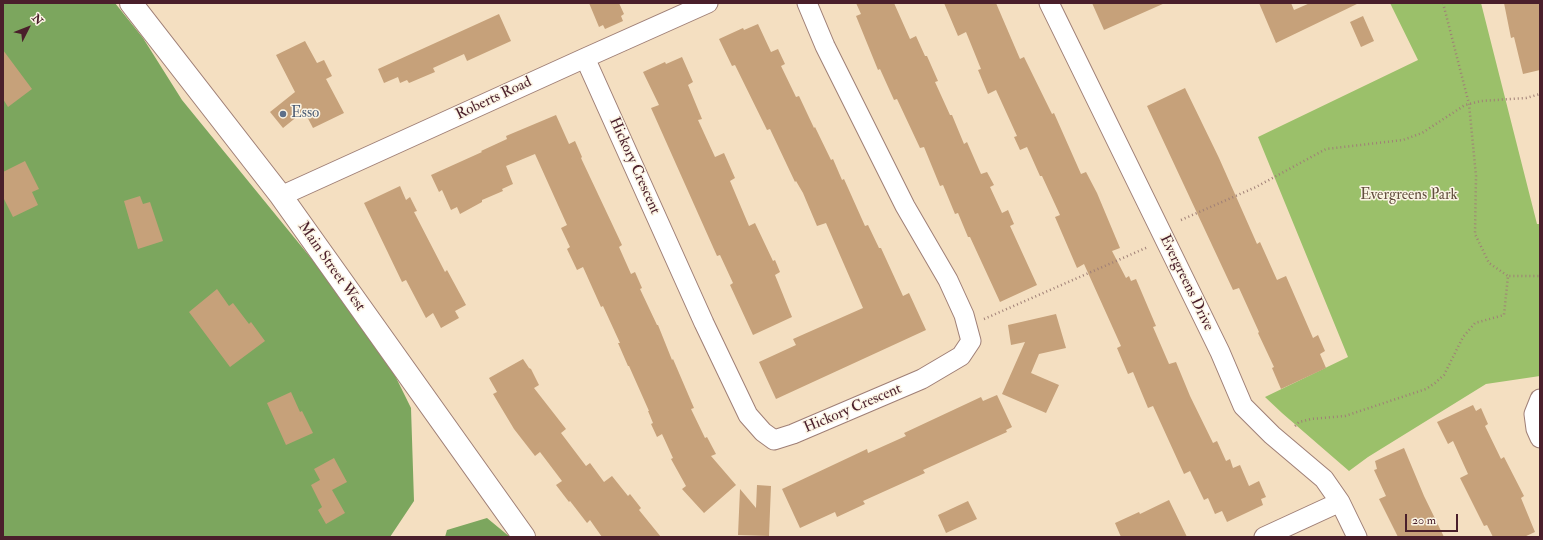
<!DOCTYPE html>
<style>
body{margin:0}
#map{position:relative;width:1543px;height:540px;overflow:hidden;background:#f4dfc1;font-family:"IM FELL Double Pica",serif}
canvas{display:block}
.frame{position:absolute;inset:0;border:4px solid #4a1f2b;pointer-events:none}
.north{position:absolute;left:8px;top:8px;width:40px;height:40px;-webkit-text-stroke:3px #fcf5e5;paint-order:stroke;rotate:48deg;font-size:11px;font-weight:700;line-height:16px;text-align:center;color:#4a1f2b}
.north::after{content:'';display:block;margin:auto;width:14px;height:18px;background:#4a1f2b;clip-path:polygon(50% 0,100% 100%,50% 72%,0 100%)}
.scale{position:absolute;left:1405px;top:514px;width:53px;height:18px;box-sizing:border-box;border:2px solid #4a1f2b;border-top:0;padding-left:5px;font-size:12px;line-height:14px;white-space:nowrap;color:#4a1f2b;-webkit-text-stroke:3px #fcf5e5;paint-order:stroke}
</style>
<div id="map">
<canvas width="1543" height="540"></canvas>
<div class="frame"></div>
<div class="north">N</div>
<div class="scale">20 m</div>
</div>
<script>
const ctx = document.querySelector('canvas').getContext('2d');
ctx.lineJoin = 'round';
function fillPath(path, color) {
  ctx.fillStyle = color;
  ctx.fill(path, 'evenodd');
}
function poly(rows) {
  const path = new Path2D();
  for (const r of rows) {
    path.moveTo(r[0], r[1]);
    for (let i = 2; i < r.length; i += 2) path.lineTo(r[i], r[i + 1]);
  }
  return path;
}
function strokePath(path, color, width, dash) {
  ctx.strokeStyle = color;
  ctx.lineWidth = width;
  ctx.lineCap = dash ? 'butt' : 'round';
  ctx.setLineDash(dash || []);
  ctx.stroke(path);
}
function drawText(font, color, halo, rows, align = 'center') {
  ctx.font = font + ' "IM FELL Double Pica",serif';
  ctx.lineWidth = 3;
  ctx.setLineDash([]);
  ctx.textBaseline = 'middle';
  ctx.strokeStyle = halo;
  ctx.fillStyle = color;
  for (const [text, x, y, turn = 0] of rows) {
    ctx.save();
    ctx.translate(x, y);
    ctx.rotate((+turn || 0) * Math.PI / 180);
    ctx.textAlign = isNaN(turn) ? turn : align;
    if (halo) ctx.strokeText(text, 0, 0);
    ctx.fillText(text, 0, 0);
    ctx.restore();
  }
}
fillPath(poly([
 [1390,3,1481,3,1537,224,1540,224,1540,376,1486,384,1368,457,1349,471,1282,413,1265,397,1348,357,1258,137,1418,60]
]), '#9bc06a');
fillPath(poly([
 [3,3,115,3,143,38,182,100,377,339,411,408,414,501,390,537,3,537],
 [487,518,510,537,445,537,447,530]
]), '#7ca65e');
fillPath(poly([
 [589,3,619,3,624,14,621,16,623,21,605,29,603,25,599,27],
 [856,3,894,3,910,39,916,36,925,56,927,56,938,81,935,82,950,115,952,115,964,144,967,142,981,174,987,172,994,185,990,187,1002,213,1008,210,1014,224,1010,226,1037,285,1000,302,970,237,968,237,958,213,955,214,943,185,940,186,924,147,920,148,897,99,894,100,880,69,878,70,856,16,861,14],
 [944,3,996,3,1020,59,1024,57,1052,114,1054,113,1081,174,1086,172,1097,193,1120,248,1112,251,1126,278,1129,276,1131,281,1136,279,1156,326,1153,327,1169,364,1176,362,1190,396,1213,443,1217,441,1226,461,1230,459,1233,468,1240,465,1249,486,1259,481,1266,497,1261,499,1263,505,1227,522,1222,511,1215,514,1208,498,1204,500,1190,471,1184,474,1153,406,1148,408,1133,372,1128,374,1117,348,1121,346,1084,264,1077,268,1055,217,1060,215,1042,176,1040,176,1027,147,1020,150,1014,137,1017,136,996,90,988,94,978,70,981,69,966,32,958,36],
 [1092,3,1165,3,1104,30],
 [1259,3,1291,3,1294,10,1310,3,1359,3,1276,43],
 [1504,3,1540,3,1540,70,1523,74,1514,37,1511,38],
 [499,14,511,41,467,61,464,54,433,68,435,72,409,83,407,80,400,83,398,77,384,83,378,69],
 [1363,16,1374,41,1361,47,1350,22],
 [758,24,771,52,778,49,785,64,781,66,796,97,799,96,814,128,815,127,831,160,833,159,842,180,844,179,865,226,868,225,879,248,881,248,903,296,909,293,926,330,776,399,759,362,796,345,793,339,863,308,826,223,817,226,803,193,796,181,795,182,770,129,767,130,735,65,732,66,719,39,743,28,744,30],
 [305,41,317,63,324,60,332,76,326,79,344,113,313,128,304,111,283,128,270,112,295,92,276,55],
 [3,50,32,89,8,107,3,99],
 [682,57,693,82,688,85,702,119,698,120,715,157,724,153,735,178,730,181,749,226,755,223,773,261,775,260,780,272,775,275,792,317,753,335,730,285,733,283,720,255,717,256,651,108,659,105,643,72,665,62,666,64],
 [1185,88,1219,158,1257,244,1260,242,1277,280,1286,276,1313,338,1318,335,1325,351,1320,354,1326,368,1281,389,1272,368,1274,367,1258,333,1259,332,1239,288,1233,290,1147,106],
 [556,115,569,144,575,141,582,157,581,158,622,245,619,247,631,274,635,272,642,288,640,289,657,325,658,325,672,360,673,359,694,408,691,409,705,438,707,437,716,454,711,456,736,485,704,513,682,489,686,486,671,459,673,458,662,434,657,437,651,424,653,423,648,411,649,411,629,366,628,366,618,343,620,343,603,306,601,307,583,267,577,270,567,249,570,247,561,228,567,225,535,154,506,166,513,184,502,189,503,191,482,200,482,202,460,214,457,207,451,210,442,190,439,192,431,175,482,152,481,151,507,139,506,136],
 [25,161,39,189,32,192,38,205,13,217,3,197,3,172],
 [400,186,406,200,410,197,417,211,414,212,445,272,447,270,466,305,455,311,459,318,441,328,433,313,426,318,406,280,402,282,364,203],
 [140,196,143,204,150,202,163,241,138,249,124,201],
 [217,289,229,306,233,303,249,324,251,322,265,341,230,367,189,312],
 [1056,314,1066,348,1039,354,1031,373,1059,385,1046,413,1002,394,1025,342,1011,345,1008,325],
 [523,359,529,368,531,369,539,385,534,388,566,429,561,433,586,466,590,463,604,482,612,476,628,496,630,494,641,508,639,510,661,537,602,537,590,520,587,523,570,501,569,502,556,485,562,481,540,452,535,456,514,429,493,394,497,392,489,378],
 [291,392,300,412,302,411,313,433,286,445,267,403],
 [997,395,1012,427,1006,430,1007,432,923,470,925,473,863,501,865,504,837,517,835,512,800,528,782,489,867,449,868,453,906,436,904,433,981,397,983,401],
 [1473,405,1476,411,1481,408,1488,424,1485,426,1501,459,1504,457,1524,496,1521,498,1535,532,1524,537,1493,537,1487,525,1484,526,1460,478,1468,474,1453,441,1448,444,1437,422],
 [1404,448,1424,496,1444,537,1398,537,1379,499,1386,496,1374,470,1377,469,1375,461],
 [334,458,347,482,332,490,345,513,326,524,318,510,322,507,311,485,320,480,314,469],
 [757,485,771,486,769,536,738,535,740,489,756,508],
 [1169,500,1187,537,1121,537,1115,523,1139,512,1140,514],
 [968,501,977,519,946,533,938,515]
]), '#c6a17a');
const street = poly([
 [1049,3,1220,352,1243,406,1272,435,1324,479,1340,502,1357,537],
 [585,58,704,323,748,415,763,432,774,440,793,434,922,379,961,356,971,341,964,315,948,280,905,206,825,46,807,3],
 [281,196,585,58,708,3],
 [1540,399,1534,414,1536,429,1540,438],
 [1264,537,1340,502]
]);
const secondary = poly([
 [131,3,281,196,524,537]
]);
strokePath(street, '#9f7f76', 21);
strokePath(secondary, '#9f7f76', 24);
strokePath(poly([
 [1443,3,1469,104,1476,176,1475,234,1489,263,1508,276],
 [1181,220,1256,187,1326,149,1403,140,1422,133,1465,105,1481,101,1526,98,1540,94],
 [984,319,1148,247],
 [1295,426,1299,422,1311,419,1345,416,1426,389,1435,383,1444,375,1463,337,1475,323,1504,315,1508,276,1540,276]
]), '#9f7f76', 2.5, [1, 3]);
strokePath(street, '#fff', 19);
strokePath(secondary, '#fff', 22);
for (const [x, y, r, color] of [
 [283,114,4,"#5c6f8a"]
]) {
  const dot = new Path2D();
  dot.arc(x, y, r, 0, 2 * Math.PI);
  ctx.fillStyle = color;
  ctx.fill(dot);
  strokePath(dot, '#fcf5e5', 1.5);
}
drawText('15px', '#4a1f2b', '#fcf5e5', [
 ["Roberts Road",494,99,-25],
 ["Hickory Crescent",634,166,66],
 ["Main Street West",331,267,55],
 ["Evergreens Drive",1186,283,64],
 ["Hickory Crescent",853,409,-23]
]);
drawText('15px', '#4e5e75', '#fcf5e5', [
 ["Esso",291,114]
], 'left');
drawText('15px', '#624f3e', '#fcf5e5', [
 ["Evergreens Park",1409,196]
]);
</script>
